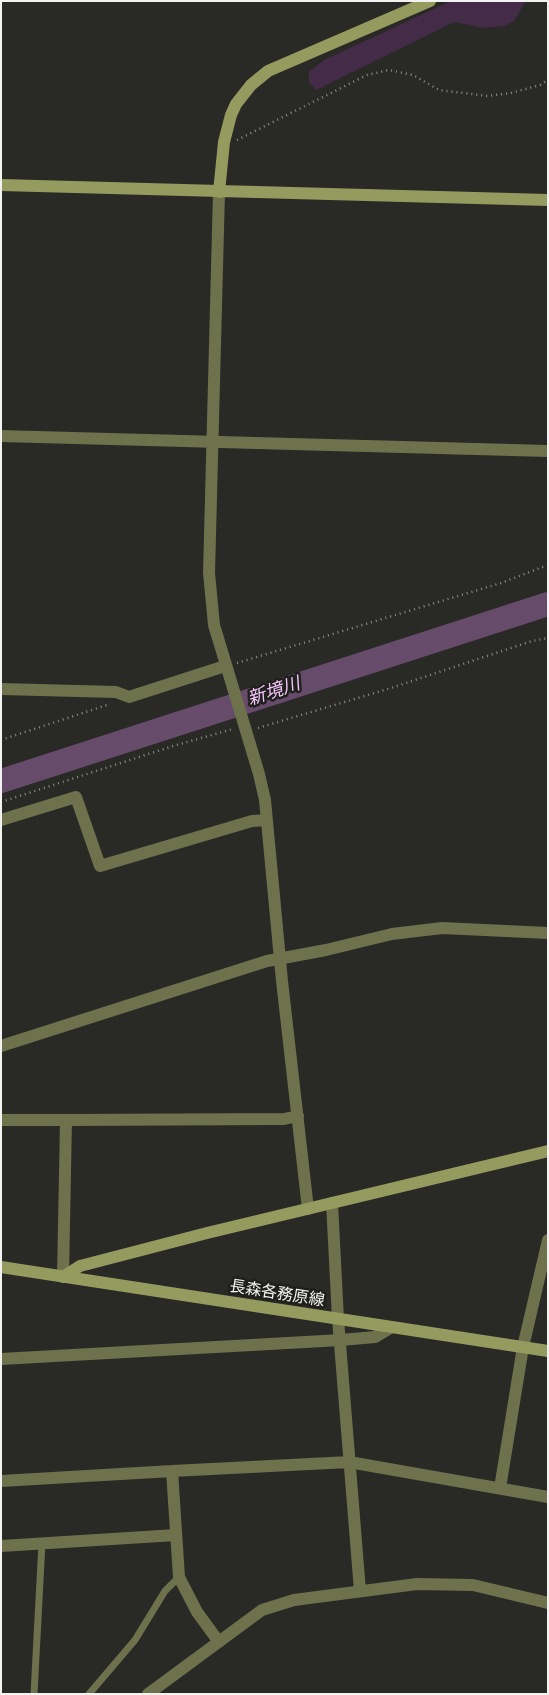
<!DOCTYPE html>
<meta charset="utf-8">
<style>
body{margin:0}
#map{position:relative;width:549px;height:1695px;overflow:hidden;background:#292926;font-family:"Space Grotesk",sans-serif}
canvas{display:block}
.frame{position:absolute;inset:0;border:2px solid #f2f2f0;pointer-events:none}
</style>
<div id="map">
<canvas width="549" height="1695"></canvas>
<div class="frame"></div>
</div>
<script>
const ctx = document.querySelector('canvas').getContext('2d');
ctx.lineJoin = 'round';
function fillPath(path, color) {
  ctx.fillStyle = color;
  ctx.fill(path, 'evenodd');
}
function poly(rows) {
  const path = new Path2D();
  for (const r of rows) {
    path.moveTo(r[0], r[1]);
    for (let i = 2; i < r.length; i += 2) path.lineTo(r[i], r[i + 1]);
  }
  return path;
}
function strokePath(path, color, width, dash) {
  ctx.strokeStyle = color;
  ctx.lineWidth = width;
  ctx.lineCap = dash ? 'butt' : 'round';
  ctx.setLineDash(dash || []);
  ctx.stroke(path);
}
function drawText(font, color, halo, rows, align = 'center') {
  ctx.font = font + ' "Space Grotesk","Noto Sans JP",sans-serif';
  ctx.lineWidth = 5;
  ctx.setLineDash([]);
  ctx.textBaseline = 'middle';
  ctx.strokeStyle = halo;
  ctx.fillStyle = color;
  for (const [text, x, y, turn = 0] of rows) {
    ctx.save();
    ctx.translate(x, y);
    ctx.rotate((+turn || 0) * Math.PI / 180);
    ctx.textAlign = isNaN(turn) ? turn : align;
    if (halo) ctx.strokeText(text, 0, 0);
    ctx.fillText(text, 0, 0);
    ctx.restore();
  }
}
fillPath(poly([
 [451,1,526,1,514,21,504,26,483,28,454,22,316,90,309,82,309,72,324,60]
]), '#442b48');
strokePath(poly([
 [1,781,548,604]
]), '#664b6b', 24);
strokePath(poly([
 [237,140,367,75,389,70,413,75,439,90,488,96,511,93,540,85,548,80],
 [237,663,501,583,548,565],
 [258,728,391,688,532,641,548,638],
 [1,740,107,705],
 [1,802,173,746,233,729]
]), '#8d8d8b', 2.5, [1, 4]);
strokePath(poly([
 [34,1694,42,1543],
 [89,1694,135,1640,165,1591,179,1577]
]), '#6d714c', 7);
strokePath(poly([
 [219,192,209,573,214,625,259,774,265,800,282,981,308,1209],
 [1,436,548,451],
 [1,689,116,692,129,697,225,666],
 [1,820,76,797,100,866,252,821,267,820],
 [1,1046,267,961,326,950,392,934,442,928,548,933],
 [1,1120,66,1120],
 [332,1203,338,1319,360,1591],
 [63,1277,66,1120,284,1119,298,1116],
 [1,1359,341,1340,375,1337,390,1328],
 [1,1481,172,1471],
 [500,1488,523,1347,548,1240],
 [1,1546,176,1535],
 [219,1642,197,1612,179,1577,172,1471,349,1462,548,1497],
 [148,1694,262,1610,294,1600,417,1584,473,1585,548,1603]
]), '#6d714c', 12);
strokePath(poly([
 [1,185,548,200],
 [219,192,224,142,231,115,236,104,251,85,268,71,430,1],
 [1,1267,548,1351],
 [63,1277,80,1266,207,1233,548,1151]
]), '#959a5e', 12);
drawText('16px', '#f2f2f0', '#1f1f1c', [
 ["長森各務原線",277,1294,9]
]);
drawText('italic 18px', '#f4c5fc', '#1f1f1c', [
 ["新境川",274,692,-18]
]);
</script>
